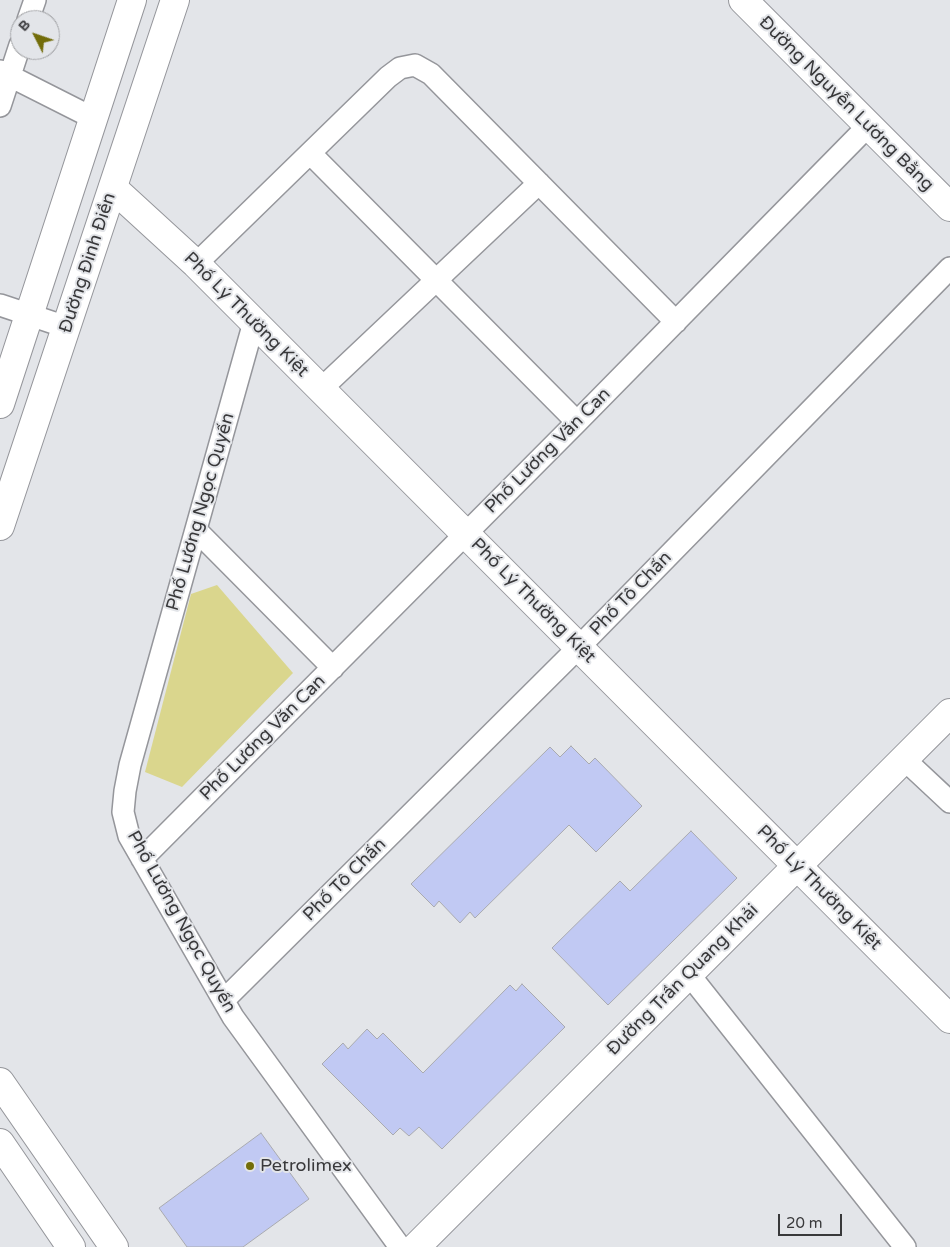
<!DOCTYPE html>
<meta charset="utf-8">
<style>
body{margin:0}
#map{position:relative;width:950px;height:1247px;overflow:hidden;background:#e3e5e9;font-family:"Varela Round",sans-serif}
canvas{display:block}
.north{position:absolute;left:10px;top:10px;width:50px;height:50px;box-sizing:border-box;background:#e3e5e9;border:1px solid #9fa0a3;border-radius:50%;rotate:311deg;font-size:14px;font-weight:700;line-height:20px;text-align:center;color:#39393b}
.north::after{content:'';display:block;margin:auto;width:18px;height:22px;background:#736d0a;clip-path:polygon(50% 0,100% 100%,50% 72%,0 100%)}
.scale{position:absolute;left:778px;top:1214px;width:64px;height:22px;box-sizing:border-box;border:2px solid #39393b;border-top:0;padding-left:6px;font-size:15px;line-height:18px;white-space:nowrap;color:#39393b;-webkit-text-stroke:4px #e3e5e9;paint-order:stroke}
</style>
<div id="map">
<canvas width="950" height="1247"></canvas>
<div class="north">B</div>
<div class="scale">20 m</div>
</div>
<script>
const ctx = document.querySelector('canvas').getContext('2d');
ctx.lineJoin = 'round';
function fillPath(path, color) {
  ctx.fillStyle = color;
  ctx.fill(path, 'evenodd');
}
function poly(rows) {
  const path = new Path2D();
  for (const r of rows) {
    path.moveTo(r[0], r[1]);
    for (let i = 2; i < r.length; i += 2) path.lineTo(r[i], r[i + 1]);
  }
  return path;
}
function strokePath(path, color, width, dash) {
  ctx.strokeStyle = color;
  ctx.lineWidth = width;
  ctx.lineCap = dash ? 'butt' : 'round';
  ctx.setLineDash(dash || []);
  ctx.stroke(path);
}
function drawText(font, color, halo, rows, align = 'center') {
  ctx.font = font + ' "Varela Round",sans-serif';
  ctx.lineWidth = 4;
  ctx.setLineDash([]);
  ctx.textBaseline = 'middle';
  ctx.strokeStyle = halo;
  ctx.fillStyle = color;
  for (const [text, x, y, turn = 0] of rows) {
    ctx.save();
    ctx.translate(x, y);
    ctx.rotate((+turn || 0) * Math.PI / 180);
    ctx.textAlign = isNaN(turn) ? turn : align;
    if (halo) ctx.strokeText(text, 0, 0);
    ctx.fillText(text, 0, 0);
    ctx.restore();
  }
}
fillPath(poly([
 [217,585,293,673,182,787,145,772,191,594]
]), '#dad68d');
const building = poly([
 [571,746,589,764,595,758,642,806,596,852,569,825,475,918,470,912,460,923,439,901,434,907,411,884,550,747,560,757,571,746],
 [691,831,737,878,608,1005,552,948,620,881,630,891,691,831],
 [522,984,565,1027,442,1149,419,1127,409,1136,400,1128,393,1135,322,1064,343,1043,348,1049,367,1029,377,1039,383,1033,423,1073,510,985,516,991,522,984],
 [261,1133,309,1199,243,1247,187,1247,159,1208,261,1133]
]);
fillPath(building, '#c1c9f3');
strokePath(building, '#a9aaaf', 1);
const street = poly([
 [28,20,35,0],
 [0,71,93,118],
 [0,106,20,45],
 [310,153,577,422],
 [196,264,388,77,400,68,415,65,431,74,676,322],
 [0,305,66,327],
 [254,322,130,765,125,791,123,812,129,836,233,1017,400,1247],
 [321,389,539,183],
 [196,530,333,668],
 [905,760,950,802],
 [142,859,577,422,868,126],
 [688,973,905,1247],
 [224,1000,579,647,950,268]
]);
const secondary = poly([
 [743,0,950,207],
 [113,188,196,264,950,1019],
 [416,1247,950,713]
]);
const highway = poly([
 [0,404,132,0],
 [0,526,175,0],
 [0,1082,114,1247],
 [0,1143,71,1247]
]);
strokePath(street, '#95969b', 24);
strokePath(secondary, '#95969b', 30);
strokePath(highway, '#95969b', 30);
strokePath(street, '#fff', 21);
strokePath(secondary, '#fff', 28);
strokePath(highway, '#fff', 28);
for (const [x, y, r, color] of [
 [250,1166,5,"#736d0a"]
]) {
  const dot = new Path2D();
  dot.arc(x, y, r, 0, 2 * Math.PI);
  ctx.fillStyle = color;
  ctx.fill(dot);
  strokePath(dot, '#e3e5e9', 2);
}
drawText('18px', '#39393b', '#e3e5e9', [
 ["Đường Nguyễn Lương Bằng",846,104,45],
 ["Đường Đinh Điền",88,263,-72],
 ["Phố Lý Thường Kiệt",246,315,45],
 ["Phố Lương Văn Can",548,451,-45],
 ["Phố Lương Ngọc Quyến",201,512,-74],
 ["Phố Tô Chấn",631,594,-46],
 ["Phố Lý Thường Kiệt",533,601,45],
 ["Phố Lương Văn Can",263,738,-45],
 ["Phố Tô Chấn",345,880,-45],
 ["Phố Lý Thường Kiệt",819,888,45],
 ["Phố Lương Ngọc Quyến",181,922,61],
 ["Đường Trần Quang Khải",683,980,-45]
]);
drawText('18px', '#39393b', '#e3e5e9', [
 ["Petrolimex",260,1166]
], 'left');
</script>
